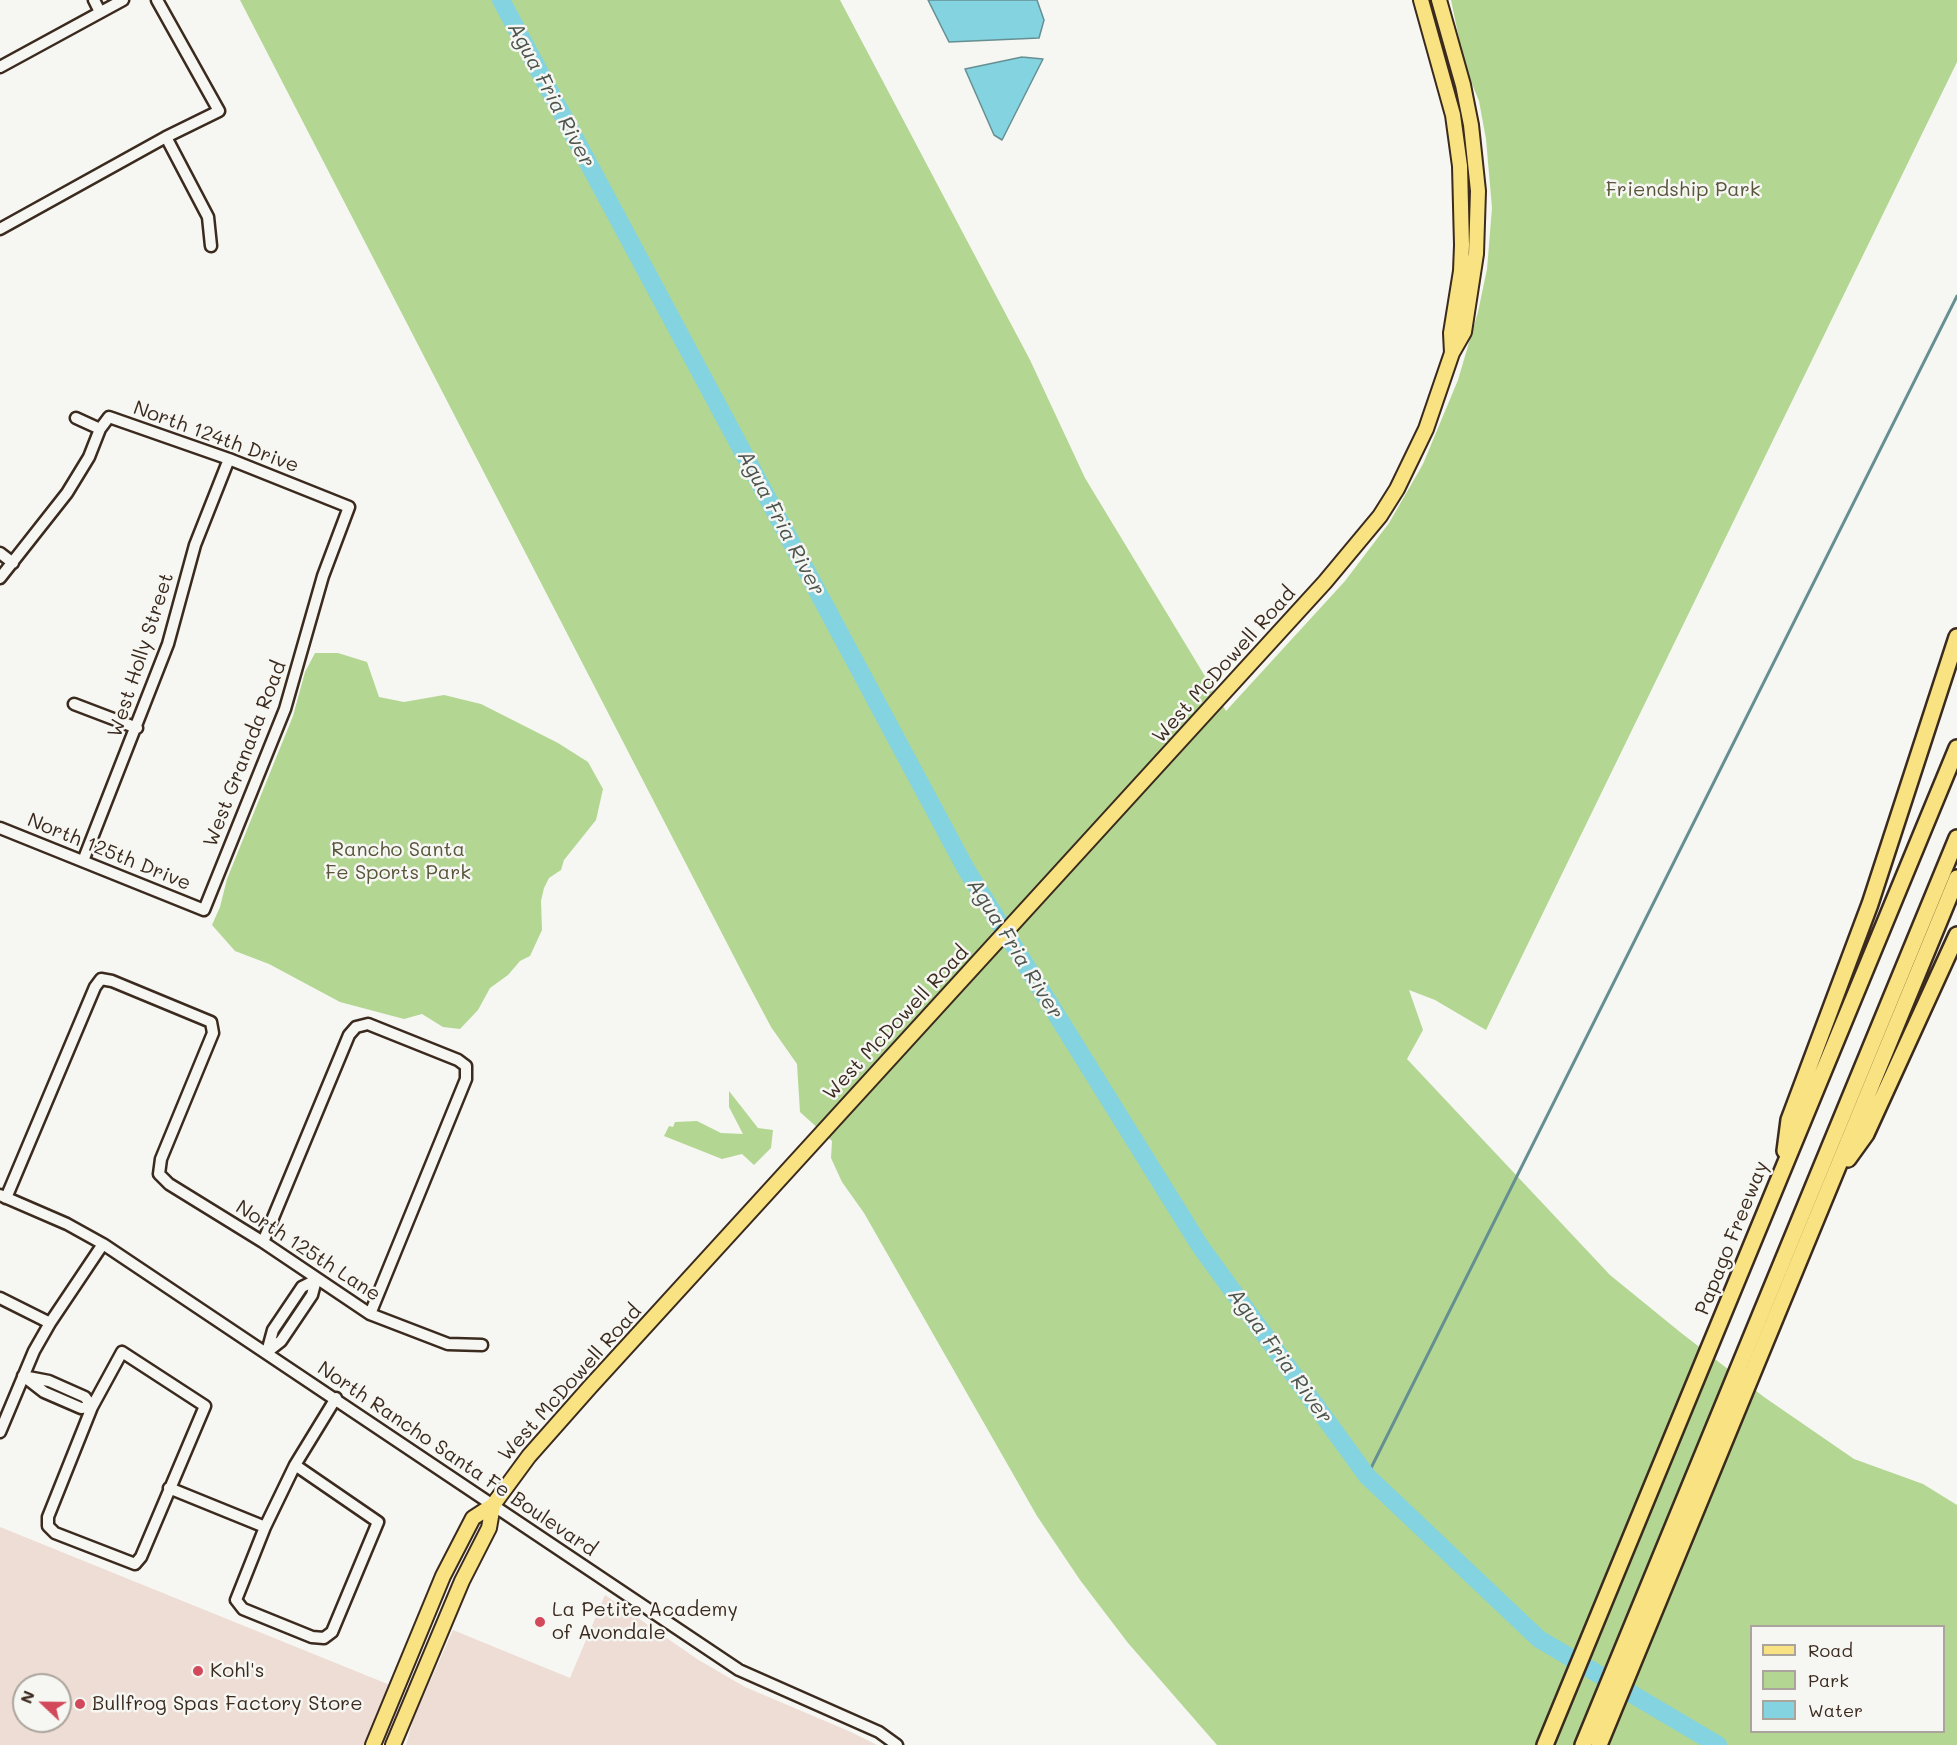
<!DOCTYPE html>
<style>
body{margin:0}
#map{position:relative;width:1957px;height:1745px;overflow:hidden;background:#f6f6f2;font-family:Mali,sans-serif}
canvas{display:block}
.legend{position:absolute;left:1750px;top:1625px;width:195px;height:108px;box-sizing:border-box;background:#f6f6f2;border:2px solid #aba49d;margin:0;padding:8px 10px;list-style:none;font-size:18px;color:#3b2a1e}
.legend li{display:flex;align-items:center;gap:12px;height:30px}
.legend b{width:30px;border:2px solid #aba49d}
.north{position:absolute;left:12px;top:1673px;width:60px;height:60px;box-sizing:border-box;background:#f6f6f2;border:2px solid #aba49d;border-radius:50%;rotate:292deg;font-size:16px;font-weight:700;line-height:24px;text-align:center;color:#3b2a1e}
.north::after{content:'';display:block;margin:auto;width:21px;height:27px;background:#d1495b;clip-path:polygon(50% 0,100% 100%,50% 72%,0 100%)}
</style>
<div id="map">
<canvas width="1957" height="1745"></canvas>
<ul class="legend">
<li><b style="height:8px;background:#f8e281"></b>Road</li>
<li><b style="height:16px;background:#b3d792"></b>Park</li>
<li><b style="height:16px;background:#83d3e0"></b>Water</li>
</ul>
<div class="north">N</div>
</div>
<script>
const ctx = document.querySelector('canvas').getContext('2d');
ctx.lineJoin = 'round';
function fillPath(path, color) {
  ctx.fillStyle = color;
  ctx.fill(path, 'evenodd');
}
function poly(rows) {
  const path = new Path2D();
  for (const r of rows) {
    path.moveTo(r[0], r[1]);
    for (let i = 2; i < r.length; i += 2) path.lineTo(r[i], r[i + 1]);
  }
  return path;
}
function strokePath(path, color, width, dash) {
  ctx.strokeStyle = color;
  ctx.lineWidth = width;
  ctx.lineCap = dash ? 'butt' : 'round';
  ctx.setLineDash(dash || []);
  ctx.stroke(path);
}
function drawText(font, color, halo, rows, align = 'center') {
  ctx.font = font + ' Mali,sans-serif';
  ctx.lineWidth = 5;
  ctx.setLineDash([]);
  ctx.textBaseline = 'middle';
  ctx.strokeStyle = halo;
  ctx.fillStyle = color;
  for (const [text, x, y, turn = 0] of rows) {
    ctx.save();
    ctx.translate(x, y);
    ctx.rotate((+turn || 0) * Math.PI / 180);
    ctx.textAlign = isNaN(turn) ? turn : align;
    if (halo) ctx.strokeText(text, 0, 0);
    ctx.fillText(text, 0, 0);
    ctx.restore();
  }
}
fillPath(poly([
 [0,1527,390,1685,364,1745,0,1745],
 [24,1685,60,1685,60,1721,24,1721],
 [605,1595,697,1659,745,1687,851,1732,877,1745,406,1745,413,1720,453,1630,570,1678]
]), '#eeddd5');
fillPath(poly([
 [240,0,840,0,1030,360,1085,478,1226,711,1345,581,1389,523,1423,464,1458,380,1478,312,1487,269,1492,208,1486,139,1479,101,1465,67,1451,0,1957,0,1957,62,1486,1030,1435,1000,1409,990,1423,1030,1407,1059,1610,1275,1680,1332,1764,1397,1854,1459,1923,1484,1957,1505,1957,1745,1217,1745,1128,1643,1080,1580,1037,1516,864,1213,842,1182,831,1158,832,1141,800,1112,797,1064,771,1027,745,978],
 [1752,1626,1944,1626,1944,1732,1752,1732],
 [315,653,338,653,367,662,379,697,404,702,444,695,481,704,558,743,588,762,603,789,596,820,564,860,561,870,549,878,544,888,541,901,542,930,530,956,520,961,508,975,490,988,478,1010,460,1029,443,1027,422,1014,404,1019,340,1002,269,964,235,951,212,925,220,907,227,879,293,716,305,672],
 [729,1091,758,1128,773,1130,771,1148,754,1165,742,1154,722,1159,664,1136,669,1126,673,1127,675,1122,697,1121,721,1133,743,1134,729,1107]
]), '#b3d792');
const water = poly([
 [928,0,1037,0,1044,20,1039,38,949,42,928,0],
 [1022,57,1043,59,1002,140,994,135,965,69,1022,57]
]);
fillPath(water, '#83d3e0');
strokePath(water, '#668f92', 1.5);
strokePath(poly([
 [1367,1476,1957,296]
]), '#668f92', 3);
strokePath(poly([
 [501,0,966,869,1200,1246,1367,1476,1539,1639,1718,1745]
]), '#83d3e0', 18);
const minor = poly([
 [94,0,100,12],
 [0,67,123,0],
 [166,137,208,217,211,246],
 [0,229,166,137,219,111,157,0],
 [0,553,13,563],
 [0,578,67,493,89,457,100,429],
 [74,704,137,728],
 [0,828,204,910,285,709,323,576,349,507,229,459,109,417,100,429,76,418],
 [83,861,168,644,195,545,229,459],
 [0,1195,67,1224,103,1244,739,1670,879,1732,897,1745],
 [6,1198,95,987,101,979,112,981,211,1022,213,1033,161,1159,159,1174,169,1184,263,1242,370,1314,448,1344,482,1345],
 [263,1242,349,1035,356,1027,368,1024,458,1060,466,1066,466,1079,370,1314],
 [0,1298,50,1323],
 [122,1352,205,1406,141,1557,135,1564,55,1533,48,1526,48,1517,92,1407,122,1352],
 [267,1352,273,1330,302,1287,316,1280],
 [267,1352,281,1341,312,1295,316,1280],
 [23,1376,49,1381,85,1397,92,1407],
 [26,1378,44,1392,81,1408,92,1407],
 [0,1432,34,1351,50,1323,103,1244],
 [295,1465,378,1522,332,1632,324,1638,312,1637,243,1609,236,1600,265,1527,295,1465,336,1398],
 [169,1488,265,1527]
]);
const major = poly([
 [1421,0,1453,115,1460,166,1462,245,1461,271,1451,333,1452,353],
 [373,1745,443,1576,473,1518,493,1505,529,1456,590,1387,1325,582,1380,516,1397,489,1426,429,1452,353,1464,332,1476,254,1478,191,1471,125,1463,85,1439,0],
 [393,1745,462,1581,489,1528,493,1505]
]);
const highway = poly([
 [1785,1151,1789,1120,1870,904,1957,637],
 [1848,1159,1866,1134,1957,935],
 [1545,1745,1957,748],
 [1583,1745,1957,838],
 [1599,1745,1957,878]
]);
strokePath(minor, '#3b2a1e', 15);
strokePath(major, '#3b2a1e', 18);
strokePath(highway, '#3b2a1e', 20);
strokePath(minor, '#f6f6f2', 10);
strokePath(major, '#f8e281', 14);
strokePath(highway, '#f8e281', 15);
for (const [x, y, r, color] of [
 [540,1622,6,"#d1495b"],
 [198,1671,6,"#d1495b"],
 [80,1704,6,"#d1495b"]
]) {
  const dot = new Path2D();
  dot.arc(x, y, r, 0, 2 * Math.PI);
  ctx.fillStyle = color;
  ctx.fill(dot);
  strokePath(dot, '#f6f6f2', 2);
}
drawText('20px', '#59553b', '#f6f6f2', [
 ["Friendship Park",1683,190],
 ["Rancho Santa",398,850],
 ["Fe Sports Park",398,873]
]);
drawText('20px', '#3b2a1e', '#f6f6f2', [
 ["North 124th Drive",216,437,20],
 ["West Holly Street",141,655,-72],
 ["West McDowell Road",1224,665,-48],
 ["West Granada Road",245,754,-69],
 ["North 125th Drive",109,852,22],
 ["West McDowell Road",896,1023,-47],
 ["Papago Freeway",1732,1238,-68],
 ["North 125th Lane",308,1251,33],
 ["West McDowell Road",570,1383,-48],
 ["North Rancho Santa Fe Boulevard",457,1459,34]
]);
drawText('20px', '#3b2a1e', '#f6f6f2', [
 ["La Petite Academy",552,1610],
 ["of Avondale",552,1633],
 ["Kohl's",210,1671],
 ["Bullfrog Spas Factory Store",92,1704]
], 'left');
drawText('italic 21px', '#4d544e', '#f6f6f2', [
 ["Agua Fria River",551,95,62],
 ["Agua Fria River",781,523,62],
 ["Agua Fria River",1015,949,58],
 ["Agua Fria River",1280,1356,54]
]);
</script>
